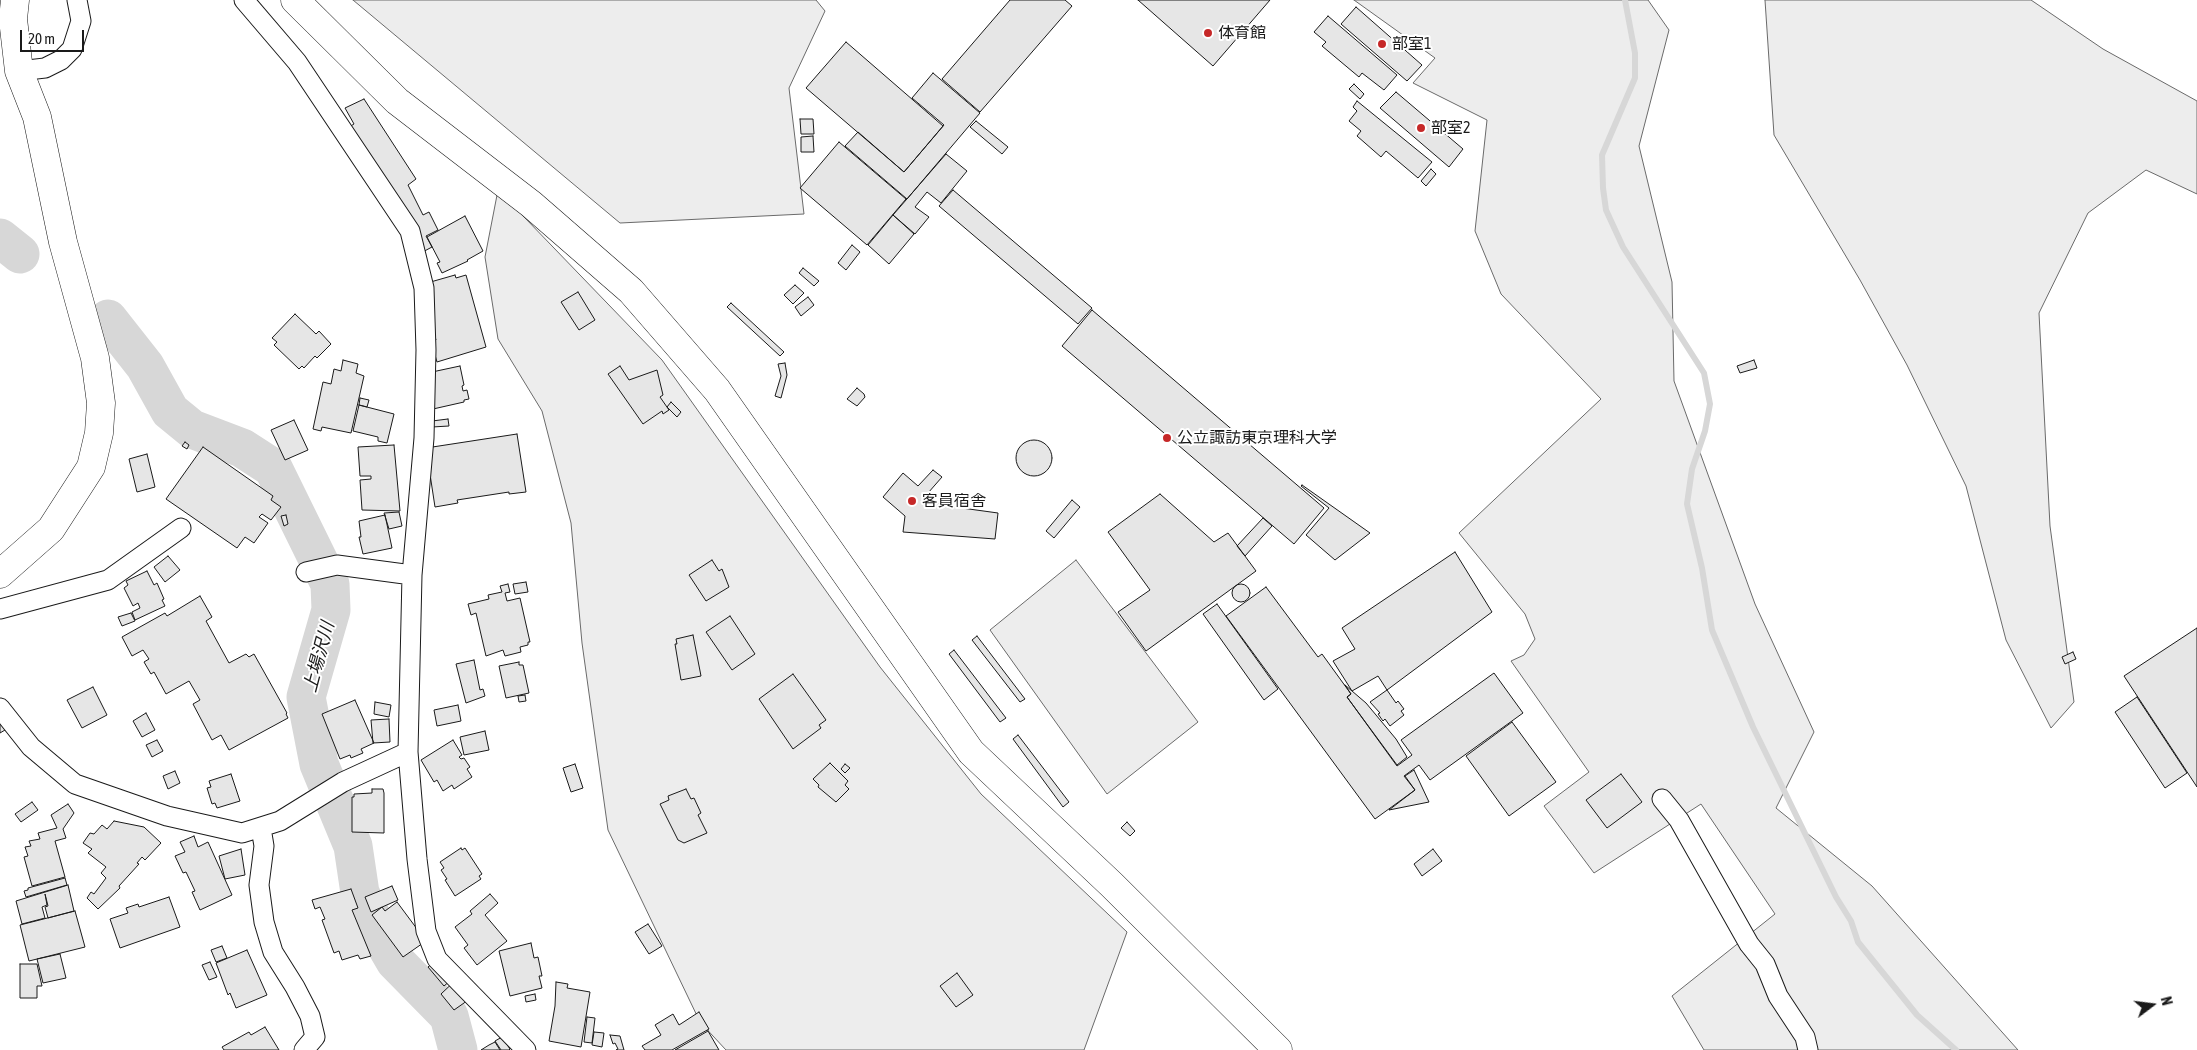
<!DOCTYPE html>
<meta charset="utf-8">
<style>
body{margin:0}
#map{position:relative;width:2197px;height:1050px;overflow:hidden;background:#fff;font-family:"Asap Condensed",sans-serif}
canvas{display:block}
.north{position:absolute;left:2127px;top:980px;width:50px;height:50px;-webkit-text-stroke:4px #fff;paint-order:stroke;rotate:75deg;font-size:14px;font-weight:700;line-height:20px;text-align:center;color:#1a1a1a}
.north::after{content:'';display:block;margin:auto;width:18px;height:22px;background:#1a1a1a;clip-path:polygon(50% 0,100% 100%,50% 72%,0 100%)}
.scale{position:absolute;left:20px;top:30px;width:64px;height:22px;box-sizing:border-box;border:2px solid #1a1a1a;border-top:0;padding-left:6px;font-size:15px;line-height:18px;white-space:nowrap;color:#1a1a1a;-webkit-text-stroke:4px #fff;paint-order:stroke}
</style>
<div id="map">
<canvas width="2197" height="1050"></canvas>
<div class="north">N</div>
<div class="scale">20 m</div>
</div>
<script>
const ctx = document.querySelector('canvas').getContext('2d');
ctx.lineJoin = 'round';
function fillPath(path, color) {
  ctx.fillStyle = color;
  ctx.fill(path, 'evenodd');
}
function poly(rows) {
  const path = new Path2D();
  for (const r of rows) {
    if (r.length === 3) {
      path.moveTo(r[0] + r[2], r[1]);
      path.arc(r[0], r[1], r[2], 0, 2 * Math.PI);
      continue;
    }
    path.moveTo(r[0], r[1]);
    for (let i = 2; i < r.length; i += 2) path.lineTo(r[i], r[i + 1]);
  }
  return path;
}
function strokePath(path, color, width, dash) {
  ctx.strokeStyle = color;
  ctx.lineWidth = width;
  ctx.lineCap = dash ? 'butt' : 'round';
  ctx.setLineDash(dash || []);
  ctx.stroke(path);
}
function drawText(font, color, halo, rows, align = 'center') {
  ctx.font = font + ' "Asap Condensed","Noto Sans JP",sans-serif';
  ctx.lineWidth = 4;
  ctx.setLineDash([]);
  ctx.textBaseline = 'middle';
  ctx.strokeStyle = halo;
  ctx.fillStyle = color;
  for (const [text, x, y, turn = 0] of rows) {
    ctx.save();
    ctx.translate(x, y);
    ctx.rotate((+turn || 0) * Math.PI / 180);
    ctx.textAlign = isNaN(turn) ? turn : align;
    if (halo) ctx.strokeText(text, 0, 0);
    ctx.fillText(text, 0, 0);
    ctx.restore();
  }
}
const built = poly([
 [353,0,816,0,825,11,789,88,804,214,620,223,353,0],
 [1354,0,1648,0,1669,30,1639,146,1672,282,1674,381,1755,604,1814,732,1776,808,1872,886,2018,1050,1704,1050,1672,996,1775,914,1701,804,1594,873,1544,806,1589,772,1511,661,1524,655,1535,639,1525,614,1459,533,1601,399,1501,294,1475,231,1487,120,1413,83,1435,58,1354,0],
 [1765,0,2031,0,2103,49,2197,101,2197,194,2146,170,2088,213,2039,313,2050,526,2074,702,2051,728,2006,640,1966,486,1907,365,1860,280,1774,135,1765,0],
 [498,190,662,360,880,667,981,794,1127,932,1084,1050,726,1050,700,1022,608,830,582,643,571,523,542,411,498,339,485,257,498,190],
 [1076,560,1198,722,1107,794,990,630,1076,560]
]);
fillPath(built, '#ededed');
strokePath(built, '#6a6a6a', 1);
strokePath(poly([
 [1625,0,1635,53,1635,78,1602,155,1603,188,1606,210,1623,247,1704,373,1710,404,1705,431,1692,469,1687,504,1702,568,1712,630,1753,727,1836,897,1851,921,1858,942,1917,1015,1956,1050]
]), '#d7d7d7', 6);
strokePath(poly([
 [0,238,20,254],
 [108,319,145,366,170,411,192,429,242,448,273,468,330,584,331,610,306,697,319,764,353,846,360,893,381,937,395,961,449,1016,458,1050]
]), '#d7d7d7', 39);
const building = poly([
 [1010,0,1065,0,1072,6,980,112,942,79,1010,0],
 [1138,0,1270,0,1213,66,1138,0],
 [1356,7,1422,65,1407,81,1341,24,1356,7],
 [1328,16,1397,75,1384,90,1362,73,1359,77,1322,46,1326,42,1314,32,1328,16],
 [846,42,943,126,904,172,806,88,846,42],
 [933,73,980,113,907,199,845,146,858,132,904,172,944,125,912,98,933,73],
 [1354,84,1364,94,1360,99,1349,89,1354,84],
 [1396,92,1463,149,1449,167,1380,108,1396,92],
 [364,99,416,179,408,185,423,215,429,212,438,230,426,236,432,247,417,255,344,130,354,124,345,108,364,99],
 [1357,101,1432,162,1418,178,1386,151,1381,157,1357,136,1361,131,1349,121,1357,111,1353,107,1357,101],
 [800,119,813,119,814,134,801,134,800,119],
 [976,121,1008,147,1002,154,970,127,976,121],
 [813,136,814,152,801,152,801,137,813,136],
 [839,142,906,199,867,245,800,188,839,142],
 [946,154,967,171,941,203,927,192,915,207,929,217,915,234,893,215,946,154],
 [1431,169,1436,174,1426,186,1421,181,1431,169],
 [953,190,1092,308,1078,324,939,206,953,190],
 [893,215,914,234,889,264,868,245,893,215],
 [465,216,483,251,467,260,468,261,442,273,437,263,440,262,427,237,465,216],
 [852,245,860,252,846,270,838,263,852,245],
 [803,268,819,281,814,286,799,273,803,268],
 [455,275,456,278,466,275,486,347,437,362,431,341,436,340,420,285,455,275],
 [795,285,804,293,793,304,784,295,795,285],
 [578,292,595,320,579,330,561,302,578,292],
 [808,297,814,305,801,316,795,307,808,297],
 [731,303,784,352,780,356,727,307,731,303],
 [1092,310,1324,508,1294,544,1062,346,1092,310],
 [295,314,316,334,319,331,331,344,317,358,315,356,304,368,302,366,299,369,274,345,277,342,272,338,295,314],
 [343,360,358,364,356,373,364,376,351,433,322,427,321,431,313,429,323,382,331,384,334,369,341,371,343,360],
 [1754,360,1757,368,1740,373,1737,366,1754,360],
 [785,363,787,375,781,398,775,396,781,376,778,364,785,363],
 [460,366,464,385,462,386,463,391,467,390,469,399,464,400,464,402,433,409,432,372,460,366],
 [620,366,629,380,657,370,663,395,660,397,669,410,663,414,662,411,643,424,608,374,620,366],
 [857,388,864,394,865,397,857,406,847,399,857,388],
 [360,398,369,400,367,407,359,405,360,398],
 [671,402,681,412,677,417,667,407,671,402],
 [359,405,394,414,387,443,378,441,378,437,353,431,359,405],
 [448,419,449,426,432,427,432,421,448,419],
 [294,420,308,450,285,460,271,430,294,420],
 [517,434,526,492,509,494,509,492,457,500,458,503,435,507,426,448,517,434],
 [1034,458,18],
 [185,442,189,445,187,449,182,446,185,442],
 [394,445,400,511,362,510,360,480,371,479,371,476,360,476,358,447,394,445],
 [203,447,273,496,271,500,281,507,271,520,262,514,259,517,268,523,254,543,245,537,237,548,166,499,203,447],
 [147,454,155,487,137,492,129,459,147,454],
 [933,470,942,477,928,493,940,505,998,513,995,539,903,532,905,516,883,497,903,473,918,486,933,470],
 [1302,485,1370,533,1335,560,1306,535,1329,508,1301,486,1302,485],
 [1160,494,1214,542,1228,533,1256,571,1146,651,1118,612,1150,590,1108,532,1160,494],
 [1072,500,1080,507,1054,538,1046,531,1072,500],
 [399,512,402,526,389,529,384,513,399,512],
 [286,515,288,524,284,526,281,516,286,515],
 [385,515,392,548,363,554,359,537,361,537,359,521,385,515],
 [1263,518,1272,526,1245,556,1237,546,1263,518],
 [1455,552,1492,612,1387,690,1378,676,1352,691,1333,661,1355,649,1342,628,1455,552],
 [168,556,180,570,165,582,154,567,168,556],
 [712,560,719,571,722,569,729,587,706,601,689,575,712,560],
 [147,571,154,585,157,583,164,599,162,600,165,606,135,620,132,612,140,608,138,603,133,606,124,588,128,585,126,581,147,571],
 [526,582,528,592,515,594,513,584,526,582],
 [1241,593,9],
 [508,584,510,592,505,593,507,601,520,598,530,642,528,642,528,645,520,647,521,652,505,656,503,650,486,656,476,613,471,615,468,604,489,599,488,595,502,592,500,586,508,584],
 [1266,587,1318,657,1322,654,1351,694,1347,697,1397,766,1412,755,1401,740,1494,673,1523,713,1430,780,1419,765,1404,776,1415,790,1375,819,1226,616,1266,587],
 [200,596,212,617,206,621,229,663,246,654,249,657,254,654,287,713,286,714,288,718,229,750,221,735,212,740,193,704,200,700,189,681,166,694,154,672,151,674,144,662,149,659,143,650,132,656,122,637,165,613,167,616,200,596],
 [1217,604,1278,689,1264,700,1203,614,1217,604],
 [131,613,135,621,122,626,118,617,131,613],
 [730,616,755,654,732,670,706,632,730,616],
 [2197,628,2197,787,2124,676,2197,628],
 [693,635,701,676,681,680,675,644,677,644,676,639,693,635],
 [977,636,1025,699,1020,702,972,640,977,636],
 [954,650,1006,718,1000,722,949,654,954,650],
 [2073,652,2076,659,2065,664,2062,657,2073,652],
 [474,660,480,690,483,689,485,696,466,703,456,664,474,660],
 [519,662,519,665,523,665,529,693,506,698,499,666,519,662],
 [793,674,826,720,819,725,821,728,793,749,759,699,793,674],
 [1345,685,1366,703,1396,739,1407,757,1397,765,1347,697,1351,694,1345,685],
 [93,687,107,715,82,728,67,700,93,687],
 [1387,690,1396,703,1398,701,1404,709,1401,711,1404,715,1390,726,1385,719,1383,721,1378,714,1380,713,1370,702,1387,690],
 [525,695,526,701,519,702,518,696,525,695],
 [2137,697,2187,773,2165,788,2115,712,2137,697],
 [355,700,374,743,361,749,363,753,351,758,350,755,340,759,322,714,355,700],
 [375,702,391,705,389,717,374,714,375,702],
 [458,705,461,721,437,726,434,710,458,705],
 [146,713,155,730,142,737,133,721,146,713],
 [389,719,390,742,373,743,371,720,389,719],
 [0,722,5,730,0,733,0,722],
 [1512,722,1556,782,1509,816,1466,756,1512,722],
 [485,731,489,750,464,755,460,737,485,731],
 [1018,735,1069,802,1063,807,1013,739,1018,735],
 [157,740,163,751,152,757,146,745,157,740],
 [453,740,462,755,459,757,461,759,464,758,470,767,467,769,472,777,454,789,452,785,443,791,437,780,434,782,421,760,453,740],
 [830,763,848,781,845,785,849,789,836,802,818,787,819,785,813,779,830,763],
 [575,764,583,788,571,792,563,768,575,764],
 [845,764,850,768,845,773,841,769,845,764],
 [1414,770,1429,802,1389,810,1415,790,1405,776,1414,770],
 [175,771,180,783,168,789,163,776,175,771],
 [231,774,240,801,217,808,215,803,212,804,207,788,211,787,209,781,231,774],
 [1621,774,1642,802,1607,828,1586,800,1621,774],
 [372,789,383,789,384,793,384,833,352,832,352,797,354,797,354,794,372,793,372,789],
 [686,789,691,799,694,798,701,813,698,815,707,833,684,843,678,840,660,804,669,800,668,796,686,789],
 [32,802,38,810,21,822,15,814,32,802],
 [68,804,74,813,63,829,66,838,55,841,65,877,32,886,24,857,28,856,25,847,31,846,29,841,40,839,38,833,57,828,51,815,68,804],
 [114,821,144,827,161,843,145,860,142,857,137,863,139,864,119,886,120,888,98,909,87,898,91,892,94,894,106,878,101,873,106,867,88,853,92,849,83,843,90,833,94,834,102,825,107,829,114,821],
 [1127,822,1135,831,1130,836,1121,828,1127,822],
 [194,836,198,847,208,842,232,895,200,910,192,892,195,891,186,872,183,873,175,856,185,852,180,842,194,836],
 [461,848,462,850,465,848,482,874,479,876,481,879,455,896,445,880,447,879,441,870,444,868,440,862,461,848],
 [241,849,245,875,225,879,219,856,241,849],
 [1433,849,1442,861,1422,876,1414,864,1433,849],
 [65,878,67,885,26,897,24,891,28,890,28,888,65,878],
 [68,885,74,911,48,918,45,907,48,906,45,894,47,905,42,907,45,918,22,924,16,901,68,885],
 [392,886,398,900,371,912,365,897,392,886],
 [351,889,358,908,352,910,371,956,360,959,358,955,342,960,339,951,334,953,322,920,325,919,320,907,315,909,312,900,351,889],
 [490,894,498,903,485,915,507,941,477,965,464,948,468,945,455,927,472,914,470,911,490,894],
 [169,897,180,927,120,948,110,919,128,913,126,908,138,904,139,907,169,897],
 [397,902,426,941,403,957,372,915,382,907,385,911,397,902],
 [75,911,85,947,29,961,20,925,75,911],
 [648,924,662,946,649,954,635,932,648,924],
 [531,943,534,958,538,957,542,976,539,976,542,988,510,996,499,951,531,943],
 [222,946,227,958,216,962,211,950,222,946],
 [247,950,267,995,236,1008,230,993,228,995,216,963,247,950],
 [60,954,66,978,43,983,37,959,60,954],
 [441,956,457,975,444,986,428,967,441,956],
 [210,962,217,977,209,980,202,965,210,962],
 [20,964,37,964,42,986,37,986,37,998,20,998,20,964],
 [957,973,973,995,956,1007,940,986,957,973],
 [459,977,474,996,454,1010,441,994,459,977],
 [556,982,568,984,567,988,590,992,581,1047,549,1041,555,1006,556,982],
 [535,994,536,1000,526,1002,525,996,535,994],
 [699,1012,709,1029,672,1050,645,1050,642,1046,661,1035,655,1025,673,1014,679,1025,699,1012],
 [587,1017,595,1018,592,1043,584,1042,587,1017],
 [265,1027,279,1050,224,1050,222,1047,249,1032,251,1035,265,1027],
 [708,1031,719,1050,675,1050,708,1031],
 [594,1032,604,1033,602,1047,592,1045,594,1032],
 [610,1035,620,1036,624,1050,616,1050,618,1049,615,1043,613,1044,610,1035],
 [502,1037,510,1049,509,1050,501,1050,495,1041,502,1037],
 [495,1042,500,1050,481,1050,489,1045,495,1042]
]);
fillPath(building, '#e6e6e6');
strokePath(building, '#1a1a1a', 1);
const street = poly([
 [244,0,297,62,410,231,424,288,426,350,424,438,412,575,408,752,417,859,426,931,437,959,526,1050],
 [19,71,45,68,61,60,72,49,81,21,77,0],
 [306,572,337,565,412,575],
 [0,609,108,580,181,528],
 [0,708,31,747,75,784,167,816,242,833,280,821,343,782,408,752],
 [1662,799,1679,820,1749,944,1765,964,1778,996,1805,1037,1808,1050],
 [261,828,264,846,259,885,264,922,273,952,295,987,310,1016,315,1037,304,1050]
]);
const secondary = poly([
 [295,0,397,101,531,204,631,291,717,390,971,752,1112,885,1278,1050],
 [0,574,51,529,91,467,99,433,101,403,95,358,63,242,37,117,19,71,13,19,15,0]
]);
strokePath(street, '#1a1a1a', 21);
strokePath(secondary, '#1a1a1a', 29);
strokePath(street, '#fff', 19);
strokePath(secondary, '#fff', 28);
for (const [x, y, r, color] of [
 [1208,33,5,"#c62828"],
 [1382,44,5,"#c62828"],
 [1421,128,5,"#c62828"],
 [1167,438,5,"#c62828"],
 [912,501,5,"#c62828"]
]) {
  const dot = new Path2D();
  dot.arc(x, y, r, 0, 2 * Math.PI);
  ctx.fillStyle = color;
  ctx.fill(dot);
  strokePath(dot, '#fff', 2);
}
drawText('16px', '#1a1a1a', '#fff', [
 ["体育館",1218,33],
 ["部室1",1392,44],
 ["部室2",1431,128],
 ["公立諏訪東京理科大学",1177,438],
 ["客員宿舎",922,501]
], 'left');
drawText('italic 18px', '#1a1a1a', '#fff', [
 ["上場沢川",319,657,-75]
]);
</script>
